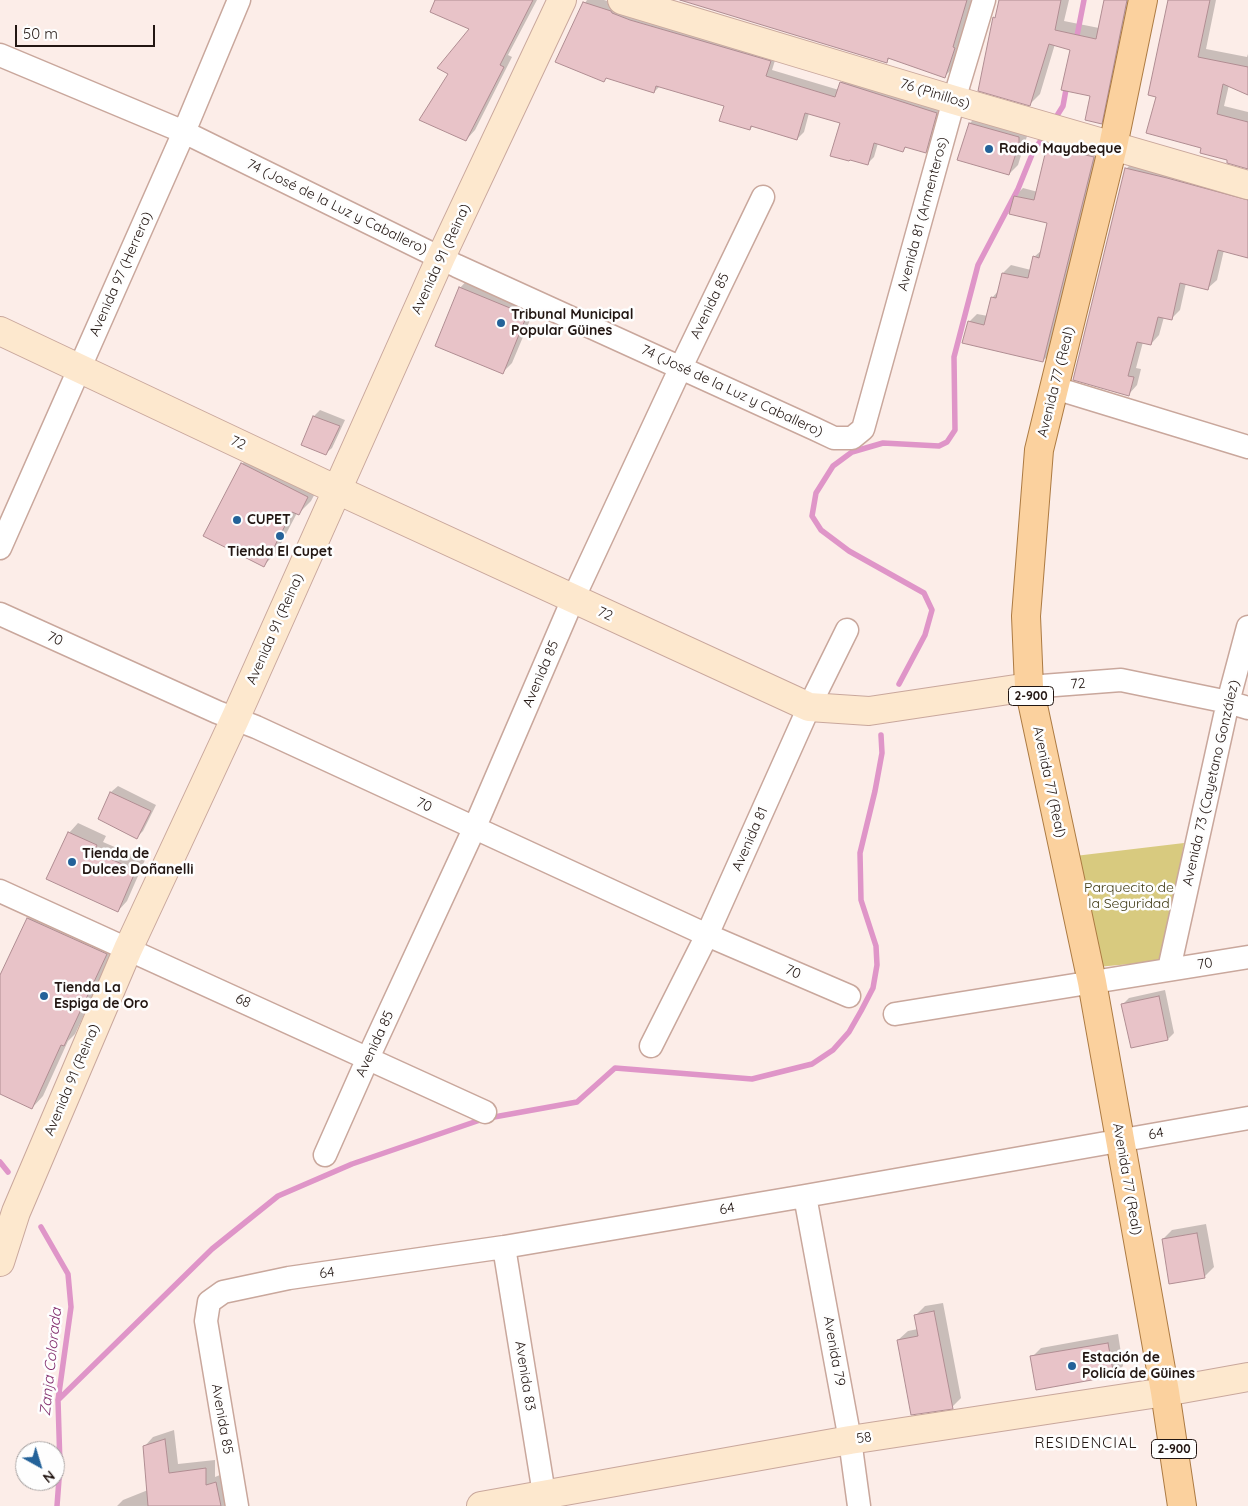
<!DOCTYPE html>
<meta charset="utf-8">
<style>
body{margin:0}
#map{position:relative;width:1248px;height:1506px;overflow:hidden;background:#fcede8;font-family:Quicksand,sans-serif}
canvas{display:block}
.north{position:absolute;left:15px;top:1441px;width:50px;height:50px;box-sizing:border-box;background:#fefefe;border:1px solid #a6a1a0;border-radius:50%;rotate:141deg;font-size:14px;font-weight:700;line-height:20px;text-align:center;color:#221612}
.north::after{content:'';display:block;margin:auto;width:18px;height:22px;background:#246299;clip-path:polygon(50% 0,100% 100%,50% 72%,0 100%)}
.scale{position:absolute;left:15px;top:25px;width:140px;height:22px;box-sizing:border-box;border:2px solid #221612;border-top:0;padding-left:6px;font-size:15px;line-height:18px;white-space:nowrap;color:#221612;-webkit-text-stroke:4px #fefefe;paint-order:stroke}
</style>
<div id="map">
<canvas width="1248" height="1506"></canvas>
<div class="north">N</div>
<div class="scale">50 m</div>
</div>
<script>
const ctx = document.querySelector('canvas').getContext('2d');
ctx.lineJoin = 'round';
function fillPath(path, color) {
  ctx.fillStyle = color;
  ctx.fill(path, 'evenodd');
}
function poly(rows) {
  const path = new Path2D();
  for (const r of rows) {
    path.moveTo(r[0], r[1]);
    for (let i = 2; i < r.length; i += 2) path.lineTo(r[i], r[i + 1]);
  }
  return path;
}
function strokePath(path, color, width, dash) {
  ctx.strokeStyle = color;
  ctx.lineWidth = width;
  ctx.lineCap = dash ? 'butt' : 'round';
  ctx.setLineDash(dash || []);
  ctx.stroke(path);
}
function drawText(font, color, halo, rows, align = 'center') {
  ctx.font = font + ' Quicksand,sans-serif';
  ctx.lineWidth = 5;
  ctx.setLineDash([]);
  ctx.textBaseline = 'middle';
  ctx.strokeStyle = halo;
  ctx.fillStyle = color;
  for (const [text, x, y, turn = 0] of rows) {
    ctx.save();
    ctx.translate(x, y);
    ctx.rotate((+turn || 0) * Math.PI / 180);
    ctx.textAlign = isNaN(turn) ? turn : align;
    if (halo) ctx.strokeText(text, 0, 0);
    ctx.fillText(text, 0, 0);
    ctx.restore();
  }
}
fillPath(poly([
 [1184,843,1164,961,1097,967,1075,856]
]), '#d8ca7f');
fillPath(poly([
 [436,0,537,0,508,55,512,57,475,130,466,140,450,74,471,29],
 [587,0,604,0,777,54,772,70,839,90,841,83,848,76,943,106,932,145,925,152,907,146,903,150,878,143,874,157,867,164,841,122,809,113,804,132,797,139,753,126,750,129,726,105,660,86,654,92,607,77,604,80,585,3],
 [683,0,972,0,953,68,945,76,890,58,886,62],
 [1000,0,1069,0,1064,21,1099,28,1105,0,1134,0,1111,112,1101,122,1072,49,1055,44,1040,94,1030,104],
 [1169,0,1216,0,1206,49,1247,57,1248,54,1248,93,1229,85,1224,106,1248,112,1248,167,1203,147,1157,96],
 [979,114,1028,133,1018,165,1009,174,959,159,970,123],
 [1057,138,1102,149,1051,352,1043,361,969,322,977,314,988,316,992,298,999,290,1003,273,1011,265,1031,270,1034,257,1042,250,1048,222,1015,196,1023,188,1038,192,1048,146],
 [1135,160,1248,189,1248,256,1224,250,1217,280,1208,288,1186,283,1180,310,1171,319,1164,317,1159,335,1151,344,1143,342,1136,368,1141,369,1137,385,1129,394,1074,379,1126,169],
 [469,278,536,306,512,363,503,372,460,288],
 [320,410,345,420,332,448,325,454,314,416],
 [254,451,320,484,311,501,299,513,297,513,276,553,264,565,242,464],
 [118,786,156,805,143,831,137,837,99,819,111,792],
 [78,823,106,836,103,842,145,860,127,901,118,911,69,833],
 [39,907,118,943,75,1034,68,1041,43,1096,32,1108,0,1093,0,979,28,918],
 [1165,990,1174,1033,1168,1039,1123,1004,1129,998],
 [1206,1224,1214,1267,1204,1277,1163,1239,1172,1230],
 [943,1303,961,1398,952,1407,898,1340,908,1331,918,1329,915,1316,925,1306],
 [1118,1334,1123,1366,1114,1375,1032,1357,1041,1348],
 [174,1430,178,1464,215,1460,215,1477,225,1473,232,1506,117,1506,123,1500,148,1490,144,1447,153,1437]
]), '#0003');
strokePath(poly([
 [1076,41,1084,0],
 [1053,122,1063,106,1067,84],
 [899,684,925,635,932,610,924,593,849,551,821,530,812,516,816,493,833,466,852,452,883,443,939,446,947,442,955,430,954,357,978,265,1018,189,1033,152,1045,134],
 [0,1162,8,1172],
 [41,1227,68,1274,71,1307,58,1400,60,1466,57,1506],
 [58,1400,212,1249,278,1196,352,1164,483,1119,577,1102,615,1068,752,1079,812,1064,833,1050,849,1032,861,1011,873,988,877,965,876,946,861,900,860,853,875,791,882,753,881,735]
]), '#df95c8', 5.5);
const building = poly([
 [435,0,533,0,500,65,504,67,466,141,419,120,448,74,437,68,469,29,430,12,435,0],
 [680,0,967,0,953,47,955,48,945,78,888,58,887,63,680,0],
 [999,0,1061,0,1055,30,1096,39,1104,0,1127,0,1102,124,1085,120,1090,96,1061,90,1070,50,1049,44,1030,106,978,91,993,17,995,18,999,0],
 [1168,0,1210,0,1198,57,1248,67,1248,95,1223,84,1217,114,1248,122,1248,169,1227,163,1227,160,1200,153,1201,148,1146,133,1156,97,1148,95,1168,0],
 [583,2,611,11,612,13,630,20,771,61,766,76,835,97,840,82,937,113,926,153,905,147,903,152,874,143,868,165,850,160,849,161,830,156,840,123,805,113,797,140,751,126,750,130,719,121,724,106,656,86,654,93,606,78,604,82,555,62,583,2],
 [969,123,1019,137,1019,144,1009,175,957,160,969,123],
 [1047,146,1094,157,1043,362,962,343,968,321,984,325,991,297,996,298,1002,273,1028,278,1033,256,1039,258,1047,223,1009,214,1014,196,1034,200,1047,146],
 [1125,168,1167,178,1248,200,1248,258,1218,250,1208,290,1180,283,1172,320,1158,317,1151,345,1137,342,1128,376,1134,377,1129,396,1073,380,1125,168],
 [459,287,527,315,503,374,435,346,459,287],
 [313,416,340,426,326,455,301,445,313,416],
 [241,463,308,497,299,515,292,512,264,567,203,536,241,463],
 [110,792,151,811,137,839,98,819,110,792],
 [68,832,97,845,94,852,136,870,118,912,46,879,68,832],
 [27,918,107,954,64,1046,61,1045,32,1109,0,1094,0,975,27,918],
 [1159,996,1168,1040,1131,1048,1121,1004,1159,996],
 [1197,1233,1205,1278,1169,1284,1162,1239,1197,1233],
 [934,1311,953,1409,911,1415,897,1340,918,1336,914,1315,934,1311],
 [1108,1343,1114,1376,1036,1390,1030,1356,1108,1343],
 [165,1439,169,1473,206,1468,206,1485,216,1482,221,1506,148,1506,143,1446,165,1439]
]);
fillPath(building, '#e8c3c8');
strokePath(building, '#b08d92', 1);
const street = poly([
 [0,55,184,132,457,266,815,429,834,438,852,438,863,429,954,100,984,0],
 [1055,388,1248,447],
 [0,548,184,132,239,0],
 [0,614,217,712,256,727,707,935,849,996],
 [1029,687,1121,680,1228,702,1248,708],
 [0,891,485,1112],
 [1169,969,1228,702,1248,627],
 [895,1014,1248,957],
 [651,1046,707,935,809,707,847,630],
 [325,1155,368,1058,474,829,573,599,681,367,763,197],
 [805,1196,850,1440,859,1506],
 [504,1247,546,1506],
 [237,1506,206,1321,209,1302,223,1292,289,1278,504,1247,805,1196,1248,1118]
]);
const secondary = poly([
 [622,0,954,100,1248,185],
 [0,331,320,482,809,707,869,711,1029,687],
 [0,1262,16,1212,128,949,235,719,441,257,562,0],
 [481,1506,850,1440,1165,1392,1248,1377]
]);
const primary = poly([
 [1143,0,1113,146,1039,450,1026,616,1029,687,1092,982,1165,1392,1182,1506]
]);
strokePath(street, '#c9a79c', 25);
strokePath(secondary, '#c9a79c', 30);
strokePath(primary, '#ad7b43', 30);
strokePath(street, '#fff', 22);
strokePath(secondary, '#fde8ce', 28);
strokePath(primary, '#fbd19e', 28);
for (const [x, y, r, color] of [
 [989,149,5,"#246299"],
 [501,323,5,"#246299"],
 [237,520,5,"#246299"],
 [280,536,5,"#246299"],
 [72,862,5,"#246299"],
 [44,996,5,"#246299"],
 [1072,1366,5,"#246299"]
]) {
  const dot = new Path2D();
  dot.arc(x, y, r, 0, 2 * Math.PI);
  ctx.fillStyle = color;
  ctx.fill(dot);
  strokePath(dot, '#fefefe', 2);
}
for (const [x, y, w] of [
 [1031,696,45],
 [1174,1449,45]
]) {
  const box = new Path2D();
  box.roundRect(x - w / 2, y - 9.5, w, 19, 4);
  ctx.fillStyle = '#fefefe';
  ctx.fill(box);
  strokePath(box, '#221612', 1);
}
drawText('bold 12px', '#221612', null, [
 ["2-900",1031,696],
 ["2-900",1174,1449]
]);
drawText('14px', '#221612', '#fefefe', [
 ["76 (Pinillos)",935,94,17],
 ["74 (José de la Luz y Caballero)",337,207,26],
 ["Avenida 81 (Armenteros)",923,214,-75],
 ["Avenida 91 (Reina)",441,259,-65],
 ["Avenida 97 (Herrera)",121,274,-66],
 ["Avenida 85",710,306,-64],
 ["Avenida 77 (Real)",1056,382,-76],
 ["74 (José de la Luz y Caballero)",732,391,25],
 ["72",238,443,25],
 ["72",605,614,25],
 ["Avenida 91 (Reina)",275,629,-66],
 ["70",55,639,24],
 ["Avenida 85",541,674,-67],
 ["72",1078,684,-4],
 ["Avenida 77 (Real)",1049,782,78],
 ["Avenida 73 (Cayetano González)",1211,783,-77],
 ["70",424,805,25],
 ["Avenida 81",750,839,-66],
 ["70",1205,964,-9],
 ["70",793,972,23],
 ["68",243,1001,24],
 ["Avenida 85",375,1044,-65],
 ["Avenida 91 (Reina)",72,1080,-67],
 ["64",1156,1134,-10],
 ["Avenida 77 (Real)",1127,1179,80],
 ["64",727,1209,-10],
 ["64",327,1273,-8],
 ["Avenida 79",834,1351,80],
 ["Avenida 83",525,1376,81],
 ["Avenida 85",222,1419,80],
 ["58",864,1438,-9]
]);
drawText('bold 14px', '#221612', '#fefefe', [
 ["Radio Mayabeque",999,149],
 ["Tribunal Municipal",511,315],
 ["Popular Güines",511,331],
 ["CUPET",247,520],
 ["Tienda El Cupet",280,552,"center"],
 ["Tienda de",82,854],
 ["Dulces Doñanelli",82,870],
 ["Tienda La",54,988],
 ["Espiga de Oro",54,1004],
 ["Estación de",1082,1358],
 ["Policía de Güines",1082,1374]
], 'left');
drawText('14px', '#413b15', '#fefefe', [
 ["Parquecito de",1129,888],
 ["la Seguridad",1129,904]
]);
drawText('italic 15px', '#822d6d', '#fefefe', [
 ["Zanja Colorada",51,1362,-84]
]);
ctx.letterSpacing = '1px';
drawText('15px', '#221612', '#fefefe', [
 ["RESIDENCIAL",1086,1443]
]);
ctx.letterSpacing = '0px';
</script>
